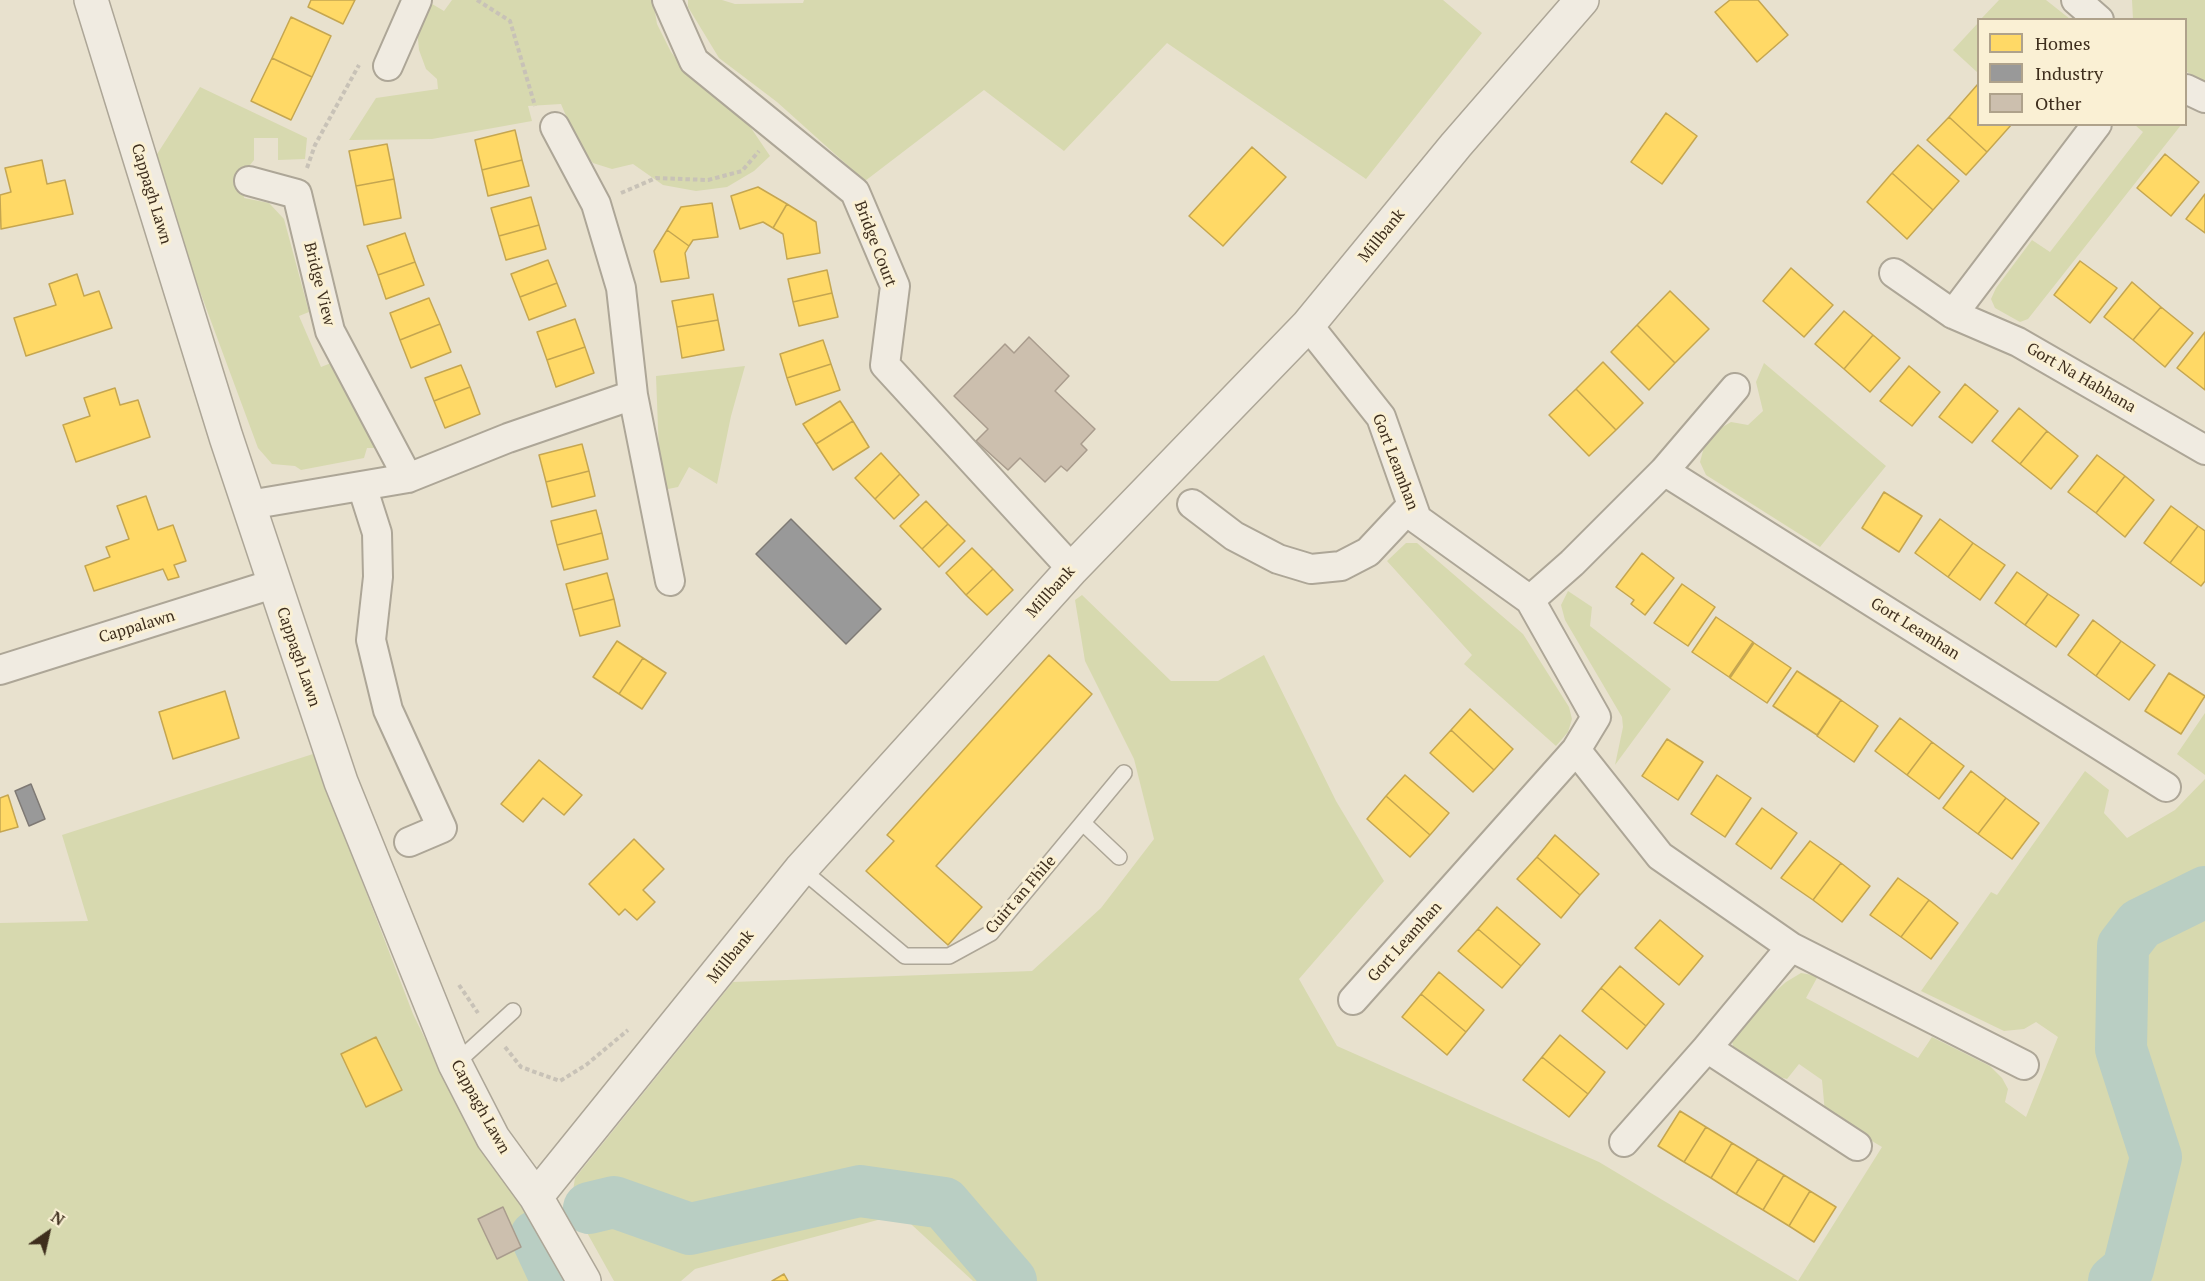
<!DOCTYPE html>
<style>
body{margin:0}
#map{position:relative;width:2205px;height:1281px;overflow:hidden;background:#e8e1ce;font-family:"PT Serif",serif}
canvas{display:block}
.legend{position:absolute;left:1977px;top:18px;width:210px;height:108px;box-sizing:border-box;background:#faf0d4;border:2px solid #afa28b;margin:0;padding:8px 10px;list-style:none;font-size:18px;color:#3e2e1d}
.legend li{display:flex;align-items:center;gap:12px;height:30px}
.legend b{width:30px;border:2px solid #afa28b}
.north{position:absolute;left:18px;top:1203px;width:60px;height:60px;-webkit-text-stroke:4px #faf0d4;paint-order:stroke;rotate:34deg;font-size:16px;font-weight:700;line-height:24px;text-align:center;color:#3e2e1d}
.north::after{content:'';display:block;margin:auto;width:21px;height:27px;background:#3e2e1d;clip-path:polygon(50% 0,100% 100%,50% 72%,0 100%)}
</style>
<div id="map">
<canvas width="2205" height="1281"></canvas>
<ul class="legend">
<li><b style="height:16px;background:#ffd966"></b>Homes</li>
<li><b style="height:16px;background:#999"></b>Industry</li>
<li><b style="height:16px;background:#ccbfae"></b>Other</li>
</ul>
<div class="north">N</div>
</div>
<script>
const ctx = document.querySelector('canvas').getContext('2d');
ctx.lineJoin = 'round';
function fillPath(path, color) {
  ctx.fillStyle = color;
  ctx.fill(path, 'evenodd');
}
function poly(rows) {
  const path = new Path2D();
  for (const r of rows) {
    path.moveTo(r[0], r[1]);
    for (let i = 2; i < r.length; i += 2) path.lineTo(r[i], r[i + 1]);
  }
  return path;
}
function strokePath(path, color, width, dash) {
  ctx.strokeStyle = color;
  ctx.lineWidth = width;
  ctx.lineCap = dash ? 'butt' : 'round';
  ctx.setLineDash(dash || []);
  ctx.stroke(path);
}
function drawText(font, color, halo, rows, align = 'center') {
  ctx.font = font + ' "PT Serif",serif';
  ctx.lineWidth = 6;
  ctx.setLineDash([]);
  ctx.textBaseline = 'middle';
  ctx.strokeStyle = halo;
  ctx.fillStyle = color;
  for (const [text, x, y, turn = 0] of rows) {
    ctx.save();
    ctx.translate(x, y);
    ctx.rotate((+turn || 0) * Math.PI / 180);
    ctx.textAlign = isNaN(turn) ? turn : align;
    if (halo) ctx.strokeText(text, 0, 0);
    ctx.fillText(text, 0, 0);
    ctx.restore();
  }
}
fillPath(poly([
 [452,0,653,0,657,24,671,52,692,79,726,104,751,128,770,156,754,171,727,187,696,191,663,185,633,164,612,169,593,163,580,149,561,104,528,106,532,121,432,139,349,140,376,98,438,89,437,79,426,69,419,50,416,18,427,1,444,11],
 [688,0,722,0,735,4,803,3,804,0,1443,0,1482,33,1366,179,1167,43,1064,151,984,90,865,181,777,102,719,58,688,7],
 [1999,0,2046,0,2070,19,1981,19],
 [2132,0,2205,0,2205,84,2186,71,2186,20,2133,19],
 [1978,23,1978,73,1953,50],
 [200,87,307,138,305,159,278,160,278,138,254,138,254,160,246,170,244,198,269,203,284,219,309,312,299,316,321,367,331,363,377,448,367,448,364,458,301,470,295,466,272,464,258,448,152,162],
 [2135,125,2181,125,2028,319,2020,322,1995,308,1991,299,1996,288,2032,240,2050,252,2143,132],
 [1764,363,1886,466,1820,547,1706,475,1700,462,1704,447,1719,429,1731,422,1748,425,1763,411,1756,382],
 [745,366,731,416,717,484,689,467,678,487,668,489,660,479,656,376],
 [1406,543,1417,543,1523,634,1569,707,1572,719,1568,732,1556,746,1464,664,1472,655,1387,561],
 [1568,591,1592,607,1590,626,1671,689,1615,765,1623,727,1622,717,1565,620,1561,605],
 [1082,595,1171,681,1218,681,1264,655,1336,801,1384,881,1299,979,1337,1046,1599,1162,1798,1281,1882,1147,1825,1113,1822,1080,1799,1064,1787,1079,1771,1075,1737,1059,1732,1042,1742,1021,1786,982,1801,973,1818,976,1806,998,1918,1058,1932,1037,1990,1066,2002,1078,2008,1089,2005,1102,2026,1117,2058,1037,2036,1022,2024,1029,2004,1031,1921,991,1991,892,1997,895,2085,771,2109,790,2104,813,2127,838,2175,810,2205,779,2205,1281,973,1281,900,1214,695,1269,681,1281,614,1281,571,1204,575,1178,733,982,1032,971,1101,908,1154,839,1134,759,1085,661,1075,600],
 [2205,713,2205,775,2177,754],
 [313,754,413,1014,472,1135,551,1238,570,1281,0,1281,0,923,88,921,62,835]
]), '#d7d9af');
const homes = poly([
 [311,0,355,0,343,24,308,7,311,0],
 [1730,0,1758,0,1788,35,1757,62,1715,12,1730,0],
 [291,17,331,36,312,77,272,58,291,17],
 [272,58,312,77,291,120,251,101,272,58],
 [1978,84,1978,124,2012,124,1987,152,1949,117,1978,84],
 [1666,113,1697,136,1662,184,1631,162,1666,113],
 [1949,117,1987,152,1966,175,1927,140,1949,117],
 [515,130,522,160,482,170,475,140,515,130],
 [387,144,394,179,356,186,349,151,387,144],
 [1918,145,1959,181,1933,210,1892,173,1918,145],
 [1252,147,1286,177,1223,246,1189,216,1252,147],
 [2165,154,2199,182,2171,216,2137,188,2165,154],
 [42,160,47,184,65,180,73,214,1,229,0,195,11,192,5,168,42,160],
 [522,160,529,186,488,196,482,170,522,160],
 [1892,173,1933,210,1907,239,1867,202,1892,173],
 [394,179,401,218,364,225,356,186,394,179],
 [758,187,787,204,773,228,763,222,740,229,731,196,758,187],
 [2205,194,2205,233,2186,219,2205,194],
 [531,197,539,225,499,236,491,208,531,197],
 [712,203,718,237,693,240,689,246,667,230,681,207,712,203],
 [787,204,816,222,820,253,787,259,783,234,773,228,787,204],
 [539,225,546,249,506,260,499,236,539,225],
 [667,230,689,246,685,253,689,278,661,282,654,251,667,230],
 [405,233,415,262,378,275,367,246,405,233],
 [548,260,557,283,520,297,511,274,548,260],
 [2080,261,2117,288,2090,323,2054,295,2080,261],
 [415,262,424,285,386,299,378,275,415,262],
 [1791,268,1833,305,1804,337,1763,301,1791,268],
 [827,270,832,293,793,302,788,279,827,270],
 [77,274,84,296,99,291,112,328,26,356,14,318,56,305,49,284,77,274],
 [2132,282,2161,307,2133,340,2104,317,2132,282],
 [557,283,566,306,529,320,520,297,557,283],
 [1670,291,1709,329,1675,363,1637,325,1670,291],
 [832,293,838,317,799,326,793,302,832,293],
 [713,294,718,320,677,327,672,301,713,294],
 [429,298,440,324,400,340,390,313,429,298],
 [2161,307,2193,333,2165,367,2133,340,2161,307],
 [1844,311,1873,335,1844,369,1815,344,1844,311],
 [575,319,585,347,547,360,537,332,575,319],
 [718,320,724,350,682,358,677,327,718,320],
 [440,324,451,352,411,368,400,340,440,324],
 [1637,325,1675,363,1649,390,1611,352,1637,325],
 [2205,332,2205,390,2177,368,2205,332],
 [1873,335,1900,358,1870,392,1844,369,1873,335],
 [823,340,831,364,787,378,780,354,823,340],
 [585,347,594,373,556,387,547,360,585,347],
 [1603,362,1643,403,1616,430,1576,389,1603,362],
 [831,364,840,390,796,405,787,378,831,364],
 [461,365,470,387,434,401,425,378,461,365],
 [1909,366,1940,392,1912,426,1880,401,1909,366],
 [1965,384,1998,411,1972,443,1939,417,1965,384],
 [470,387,480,414,445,428,434,401,470,387],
 [115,388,120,405,138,400,150,437,76,462,63,425,90,416,84,398,115,388],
 [1576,389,1616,430,1589,456,1549,415,1576,389],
 [840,401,853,421,816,444,803,424,840,401],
 [2019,408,2047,431,2020,464,1992,441,2019,408],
 [853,421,869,447,833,470,816,444,853,421],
 [2047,431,2078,456,2051,489,2020,464,2047,431],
 [582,444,589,471,546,482,539,455,582,444],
 [881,453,900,474,875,499,855,478,881,453],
 [2097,455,2125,476,2096,513,2068,492,2097,455],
 [589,471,595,496,552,507,546,482,589,471],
 [900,474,919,495,894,519,875,499,900,474],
 [2125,476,2154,500,2125,537,2096,513,2125,476],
 [1884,492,1922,516,1899,552,1862,528,1884,492],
 [146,496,158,530,173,525,186,561,174,565,179,577,168,580,163,569,94,591,85,566,110,557,106,547,129,539,117,506,146,496],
 [926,501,948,524,922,549,900,526,926,501],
 [2171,506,2198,526,2170,563,2144,543,2171,506],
 [596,510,602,533,557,545,551,521,596,510],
 [1940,519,1973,543,1948,577,1915,553,1940,519],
 [948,524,965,541,939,567,922,549,948,524],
 [2198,526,2205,531,2205,581,2201,586,2170,563,2198,526],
 [602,533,608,559,564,570,557,545,602,533],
 [1973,543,2005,565,1980,600,1948,577,1973,543],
 [972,548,993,569,966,595,946,573,972,548],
 [1642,553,1674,578,1645,615,1631,604,1634,600,1616,587,1642,553],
 [993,569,1013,590,987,615,966,595,993,569],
 [2017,572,2048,594,2025,625,1995,603,2017,572],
 [607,573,614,599,573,610,566,584,607,573],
 [1682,584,1715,607,1688,646,1654,623,1682,584],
 [2048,594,2079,615,2056,647,2025,625,2048,594],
 [614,599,620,626,580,636,573,610,614,599],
 [1716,617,1753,642,1729,677,1692,652,1716,617],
 [2093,620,2121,641,2096,676,2068,655,2093,620],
 [617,641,643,658,619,694,593,677,617,641],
 [2121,641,2155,665,2129,700,2096,676,2121,641],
 [1754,643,1791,668,1767,703,1730,678,1754,643],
 [1049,655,1092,694,936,866,982,907,948,945,866,871,894,841,887,835,1049,655],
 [643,658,666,673,642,709,619,694,643,658],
 [1797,671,1841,700,1817,735,1773,706,1797,671],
 [2169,673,2205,696,2181,734,2145,711,2169,673],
 [225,691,239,738,173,759,159,712,225,691],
 [1841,700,1878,726,1854,762,1817,736,1841,700],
 [1470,709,1513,749,1494,770,1451,730,1470,709],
 [1900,718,1932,742,1907,775,1875,751,1900,718],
 [1451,730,1494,770,1473,792,1430,753,1451,730],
 [1667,739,1703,762,1678,800,1642,776,1667,739],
 [1932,742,1964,766,1939,799,1907,775,1932,742],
 [539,760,582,795,564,815,543,798,523,822,501,804,539,760],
 [1971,771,2006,798,1978,834,1943,808,1971,771],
 [1405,775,1449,813,1430,835,1386,796,1405,775],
 [1717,775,1751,798,1725,837,1691,814,1717,775],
 [8,795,18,827,0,832,0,798,8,795],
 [1386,796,1430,835,1410,857,1367,819,1386,796],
 [2006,798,2039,823,2012,859,1978,834,2006,798],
 [1762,808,1797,833,1771,869,1736,844,1762,808],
 [1555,835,1599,874,1580,895,1537,857,1555,835],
 [634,839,664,869,643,890,655,902,637,920,625,909,619,915,589,884,634,839],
 [1810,841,1841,863,1813,900,1781,878,1810,841],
 [1537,857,1580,895,1561,918,1517,879,1537,857],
 [1841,863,1870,886,1842,922,1813,900,1841,863],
 [1898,878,1929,900,1901,937,1870,915,1898,878],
 [1929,900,1958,923,1931,959,1901,937,1929,900],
 [1497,907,1540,944,1521,966,1478,929,1497,907],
 [1660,920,1703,956,1679,985,1635,948,1660,920],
 [1478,929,1521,966,1502,988,1458,951,1478,929],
 [1620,966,1664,1004,1646,1026,1601,988,1620,966],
 [1439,972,1484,1010,1466,1032,1421,994,1439,972],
 [1601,988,1646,1026,1627,1049,1582,1011,1601,988],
 [1421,994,1466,1032,1447,1055,1402,1017,1421,994],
 [1560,1035,1605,1072,1588,1094,1542,1057,1560,1035],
 [376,1037,402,1090,366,1107,341,1054,376,1037],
 [1542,1057,1588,1094,1569,1117,1523,1080,1542,1057],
 [1680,1111,1706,1127,1684,1162,1658,1146,1680,1111],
 [1706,1127,1732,1143,1711,1178,1684,1162,1706,1127],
 [1732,1143,1758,1159,1736,1194,1711,1178,1732,1143],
 [1758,1159,1784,1175,1763,1210,1736,1194,1758,1159],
 [1784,1175,1810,1191,1789,1226,1763,1210,1784,1175],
 [1810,1191,1836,1207,1814,1242,1789,1226,1810,1191],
 [784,1274,788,1281,772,1281,784,1274]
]);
fillPath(homes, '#ffd966');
strokePath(homes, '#c5a650', 1.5);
const industry = poly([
 [791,519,881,609,846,644,756,554,791,519],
 [31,784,45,819,29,826,15,791,31,784]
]);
fillPath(industry, '#999');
strokePath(industry, '#7e7974', 1.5);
strokePath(poly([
 [589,1208,614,1202,690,1229,860,1191,944,1203,1011,1281],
 [536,1236,557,1281],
 [2114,1281,2128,1269,2156,1157,2121,1049,2123,946,2140,924,2205,892]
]), '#b9cec3', 52);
const building = poly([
 [1029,337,1069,376,1055,391,1095,429,1081,444,1087,450,1067,471,1061,466,1045,482,1020,458,1008,470,976,441,988,429,954,396,1005,344,1014,353,1029,337],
 [503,1207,521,1247,497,1259,478,1219,503,1207]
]);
fillPath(building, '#ccbfae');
strokePath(building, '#a99c8d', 1.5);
const service = poly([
 [1083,823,1119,857],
 [801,869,905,956,949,956,991,933,1124,773],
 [455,1064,513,1011]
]);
const minor = poly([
 [667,0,694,61,855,192,895,286,885,365,1072,569],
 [2076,0,2099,20],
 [388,66,417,0],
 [2186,89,2205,98],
 [2097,124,1953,314,2018,342,2205,450],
 [555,127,596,204,621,288,633,395,670,581],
 [249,181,297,194,330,331,408,478],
 [1894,273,1953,314],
 [1308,325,1381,417,1417,519,1530,600,1596,717,1576,750,1660,856,1791,947,2024,1065],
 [1735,388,1664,471,2166,787],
 [362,486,377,533,378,577,371,640,388,710,442,828,409,842],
 [1192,504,1234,536,1278,559,1311,569,1341,566,1368,552,1412,505],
 [249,505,408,478,508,438,633,395],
 [1530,600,1572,563,1664,471],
 [0,670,273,584],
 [1791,947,1707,1048,1857,1146],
 [1353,1000,1576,750],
 [1624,1142,1707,1048]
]);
const tertiary = poly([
 [91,0,226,437,341,782,455,1064,493,1138,536,1197,584,1281],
 [536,1197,801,869,1072,569,1308,325,1456,145,1582,0]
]);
strokePath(service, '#ada697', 18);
strokePath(minor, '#ada697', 32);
strokePath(tertiary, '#ada697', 36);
strokePath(poly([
 [477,0,510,21,535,106],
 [307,168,315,145,359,65],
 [621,193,656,178,708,180,742,171,759,151],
 [459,985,478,1013],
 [505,1047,521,1067,560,1081,586,1065,628,1030]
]), '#c8c2b7', 4, [4.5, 3]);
strokePath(service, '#f0ebe1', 15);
strokePath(minor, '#f0ebe1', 28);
strokePath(tertiary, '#f0ebe1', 33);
drawText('16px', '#3e2e1d', '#faf0d4', [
 ["Cappagh Lawn",151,194,73],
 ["Millbank",1382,236,-51],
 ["Bridge Court",875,244,69],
 ["Bridge View",319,284,76],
 ["Gort Na Habhana",2081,378,30],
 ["Gort Leamhan",1395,462,69],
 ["Millbank",1051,592,-48],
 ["Cappalawn",137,627,-17],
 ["Gort Leamhan",1915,629,32],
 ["Cappagh Lawn",298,657,71],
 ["Cuirt an Fhile",1021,895,-49],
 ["Gort Leamhan",1405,942,-48],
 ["Millbank",731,957,-51],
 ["Cappagh Lawn",480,1107,61]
]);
</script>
